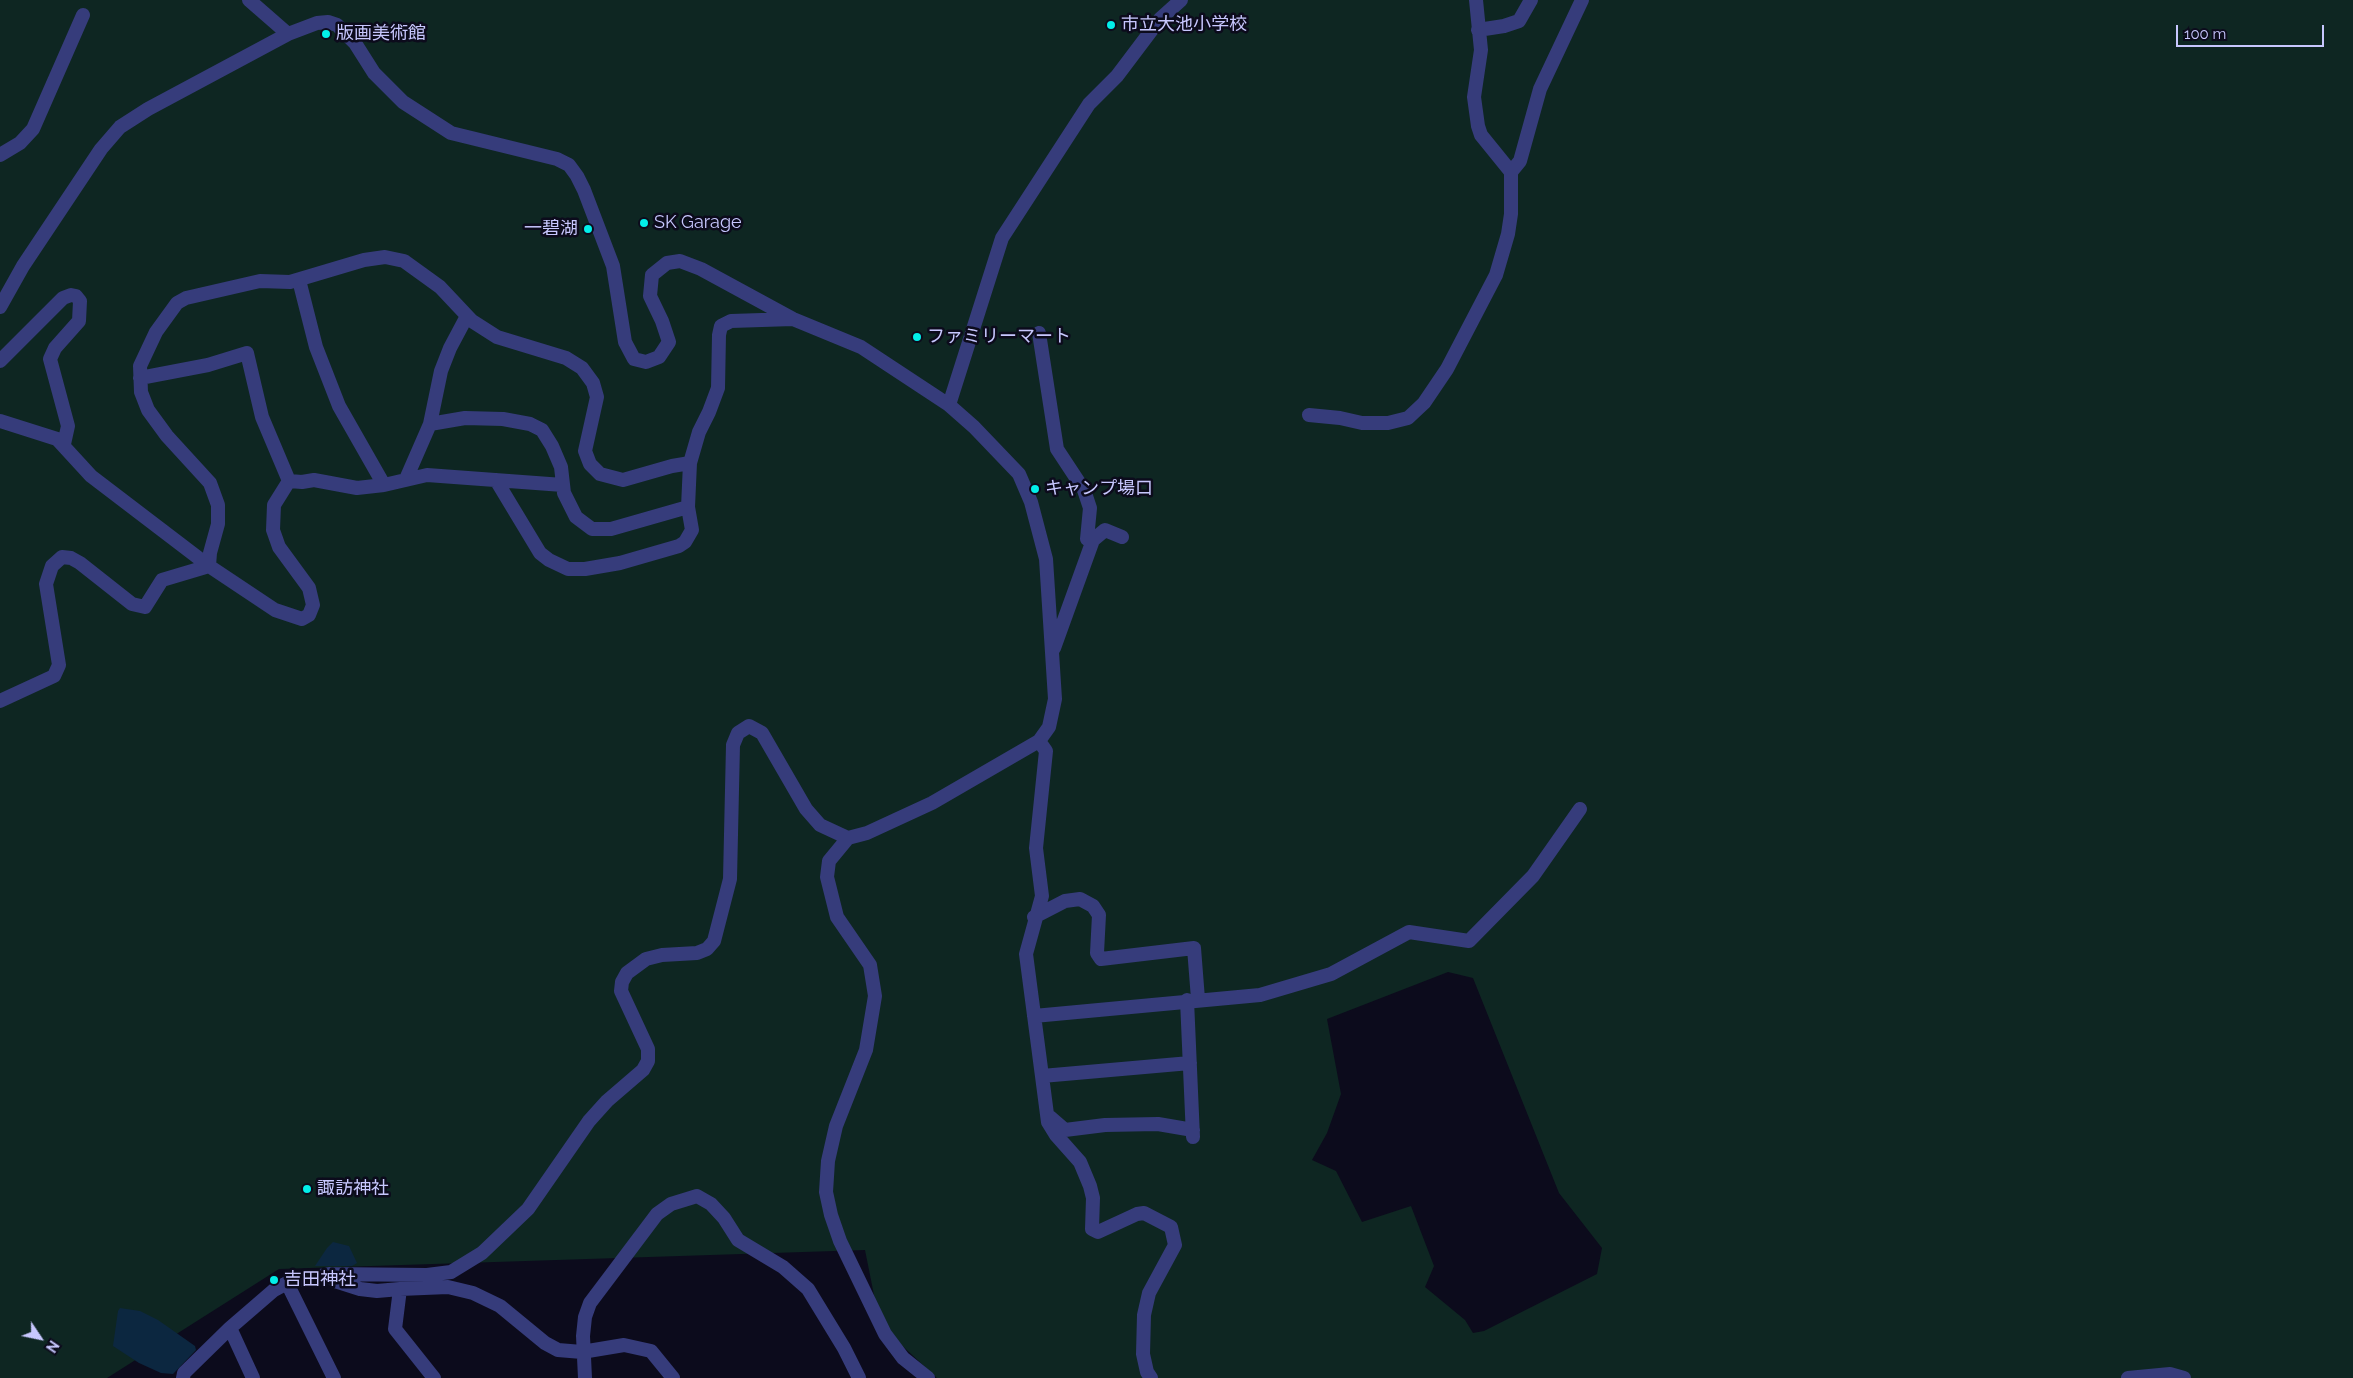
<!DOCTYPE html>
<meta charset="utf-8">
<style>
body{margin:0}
#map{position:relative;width:2353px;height:1378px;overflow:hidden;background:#0c0b1c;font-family:Raleway,sans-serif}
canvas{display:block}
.north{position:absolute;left:15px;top:1313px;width:50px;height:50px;-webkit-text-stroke:4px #0c0b1c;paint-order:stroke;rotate:124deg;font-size:14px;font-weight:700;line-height:20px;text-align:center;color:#c7c7fe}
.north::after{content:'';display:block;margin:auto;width:18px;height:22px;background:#c7c7fe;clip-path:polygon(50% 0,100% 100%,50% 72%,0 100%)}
.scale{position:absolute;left:2176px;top:25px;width:148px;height:22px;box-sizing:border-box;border:2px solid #c7c7fe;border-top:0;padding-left:6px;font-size:15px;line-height:18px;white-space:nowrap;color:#c7c7fe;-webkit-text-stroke:4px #0c0b1c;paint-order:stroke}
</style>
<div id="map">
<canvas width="2353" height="1378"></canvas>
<div class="north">N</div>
<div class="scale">100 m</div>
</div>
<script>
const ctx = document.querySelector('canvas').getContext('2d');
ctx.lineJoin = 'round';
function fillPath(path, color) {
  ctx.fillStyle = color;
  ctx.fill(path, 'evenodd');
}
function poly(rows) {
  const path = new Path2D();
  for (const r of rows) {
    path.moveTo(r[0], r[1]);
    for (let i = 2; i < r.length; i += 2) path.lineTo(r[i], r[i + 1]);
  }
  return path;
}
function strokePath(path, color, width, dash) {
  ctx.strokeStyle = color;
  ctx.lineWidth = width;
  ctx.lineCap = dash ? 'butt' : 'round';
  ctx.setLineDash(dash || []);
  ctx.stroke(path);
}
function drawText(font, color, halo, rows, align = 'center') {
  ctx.font = font + ' Raleway,"Noto Sans JP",sans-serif';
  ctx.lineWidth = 5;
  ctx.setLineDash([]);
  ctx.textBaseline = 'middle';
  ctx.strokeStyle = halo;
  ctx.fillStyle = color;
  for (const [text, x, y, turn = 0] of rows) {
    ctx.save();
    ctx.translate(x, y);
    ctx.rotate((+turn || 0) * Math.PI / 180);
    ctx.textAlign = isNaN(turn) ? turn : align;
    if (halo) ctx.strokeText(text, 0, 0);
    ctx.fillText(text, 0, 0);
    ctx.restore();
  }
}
fillPath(poly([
 [0,0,2353,0,2353,1378,937,1378,880,1325,865,1250,279,1269,107,1378,0,1378],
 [1448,972,1473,978,1559,1193,1602,1248,1597,1274,1484,1331,1473,1333,1465,1320,1425,1287,1434,1266,1411,1206,1362,1222,1336,1171,1312,1160,1327,1133,1341,1094,1327,1019]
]), '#0e2622');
fillPath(poly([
 [333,1242,349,1246,357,1263,352,1266,315,1266,327,1248],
 [120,1308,140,1311,158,1320,195,1346,196,1350,173,1374,161,1373,139,1363,113,1346,118,1311]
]), '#0c2740');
strokePath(poly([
 [249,0,288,34],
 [1476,0,1481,50,1474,97,1478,126,1481,135,1511,172],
 [1478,30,1504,26,1519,21,1531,0],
 [0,155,20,143,33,129,83,15],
 [299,280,316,347,339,406,384,485],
 [0,307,23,266,101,149,120,127,148,109,288,34,317,23,328,22,337,25,355,43,374,73,403,102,451,133,557,159,569,165,577,176,584,190,613,266,625,342,634,359,646,362,659,357,669,342,662,321,650,296,652,275,667,263,680,261,701,269,793,319,861,347,949,405,974,427,1019,474,1031,502,1046,559,1055,699,1049,727,1039,741,932,803,867,833,848,838,829,861,827,877,837,917,870,965,875,996,866,1050,836,1126,828,1161,826,1192,831,1215,840,1241,885,1334,903,1358,928,1378],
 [1039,333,1057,449,1084,490,1090,508,1087,539,1093,540],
 [0,361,63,298,71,295,76,296,80,301,79,321,55,348,50,359,68,426,64,444],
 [140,378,208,365,247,353,262,417,289,481],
 [949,405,1002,238,1089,104,1117,76,1160,19,1181,0],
 [1309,415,1340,418,1362,423,1388,423,1408,418,1424,403,1447,369,1496,275,1508,234,1511,214,1511,172,1520,161,1540,89,1582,0],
 [0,421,57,439,91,476,209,566,275,610,302,619,309,615,313,605,309,588,279,547,273,530,274,505,289,481],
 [430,424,465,418,503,419,530,424,542,430,552,446,561,467,564,493,576,517,592,529,611,529,688,507],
 [406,479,430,424,441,371,450,348,467,316],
 [496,480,540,553,549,560,568,569,585,569,620,563,679,546,685,542,692,530,688,507,690,463,699,432,709,412,718,388,719,335,721,326,731,321,793,319],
 [289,481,302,482,314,480,357,488,384,485,427,475,563,485],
 [209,566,210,553,218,524,218,505,210,483,167,436,148,410,141,392,140,366,156,332,177,303,186,298,260,281,290,282,364,260,385,257,404,261,440,287,472,321,497,337,566,358,582,368,593,383,597,397,585,451,590,464,600,474,623,480,672,466,690,463],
 [1054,648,1093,540,1105,530,1122,537],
 [0,701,54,676,59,665,46,584,52,566,62,557,71,558,80,563,132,604,145,607,162,580,209,566],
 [1039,741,1046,751,1036,848,1042,896,1026,954,1048,1122,1056,1135,1080,1162,1090,1186,1093,1198,1092,1229,1098,1232,1137,1214,1144,1213,1171,1227,1175,1245,1149,1293,1144,1315,1143,1354,1147,1372,1151,1378],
 [1034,917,1065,901,1080,899,1093,906,1099,915,1097,953,1101,959,1194,948,1198,999],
 [1187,1000,1193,1137],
 [1034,1016,1260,995,1331,974,1409,932,1469,941,1533,876,1580,809],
 [1042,1076,1190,1063],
 [1050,1117,1065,1130,1105,1125,1158,1124,1193,1130],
 [329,1274,335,1281,360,1289,377,1291,400,1289,395,1329,434,1378],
 [287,1283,334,1378],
 [400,1289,448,1287,473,1293,500,1306,545,1343,558,1350,582,1352,624,1345,651,1351,673,1378],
 [230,1328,253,1378],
 [183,1378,184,1373,230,1328,274,1290,287,1283,329,1274,427,1275,451,1272,482,1253,528,1209,589,1121,607,1101,643,1070,648,1061,648,1049,621,991,622,982,627,973,646,959,662,955,697,953,707,949,714,941,730,879,733,745,738,733,749,726,762,733,806,809,820,825,848,838],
 [585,1378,583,1336,585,1317,590,1303,657,1214,671,1204,697,1196,711,1204,724,1218,738,1240,783,1267,808,1289,844,1348,859,1378],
 [2128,1378,2170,1374,2184,1378]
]), '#363c7b', 14);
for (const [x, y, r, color] of [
 [1111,25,5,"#02efe9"],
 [326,34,5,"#02efe9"],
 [644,223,5,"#02efe9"],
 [588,229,5,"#02efe9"],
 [917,337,5,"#02efe9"],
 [1035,489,5,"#02efe9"],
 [307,1189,5,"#02efe9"],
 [274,1280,5,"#02efe9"]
]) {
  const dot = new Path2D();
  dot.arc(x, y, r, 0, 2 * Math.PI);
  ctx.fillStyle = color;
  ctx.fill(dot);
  strokePath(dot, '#0c0b1c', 2);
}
drawText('18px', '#c7c7fe', '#0c0b1c', [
 ["市立大池小学校",1121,25],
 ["版画美術館",336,34],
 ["SK Garage",654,223],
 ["一碧湖",578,229,"right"],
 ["ファミリーマート",927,337],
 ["キャンプ場口",1045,489],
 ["諏訪神社",317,1189],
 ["吉田神社",284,1280]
], 'left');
</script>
